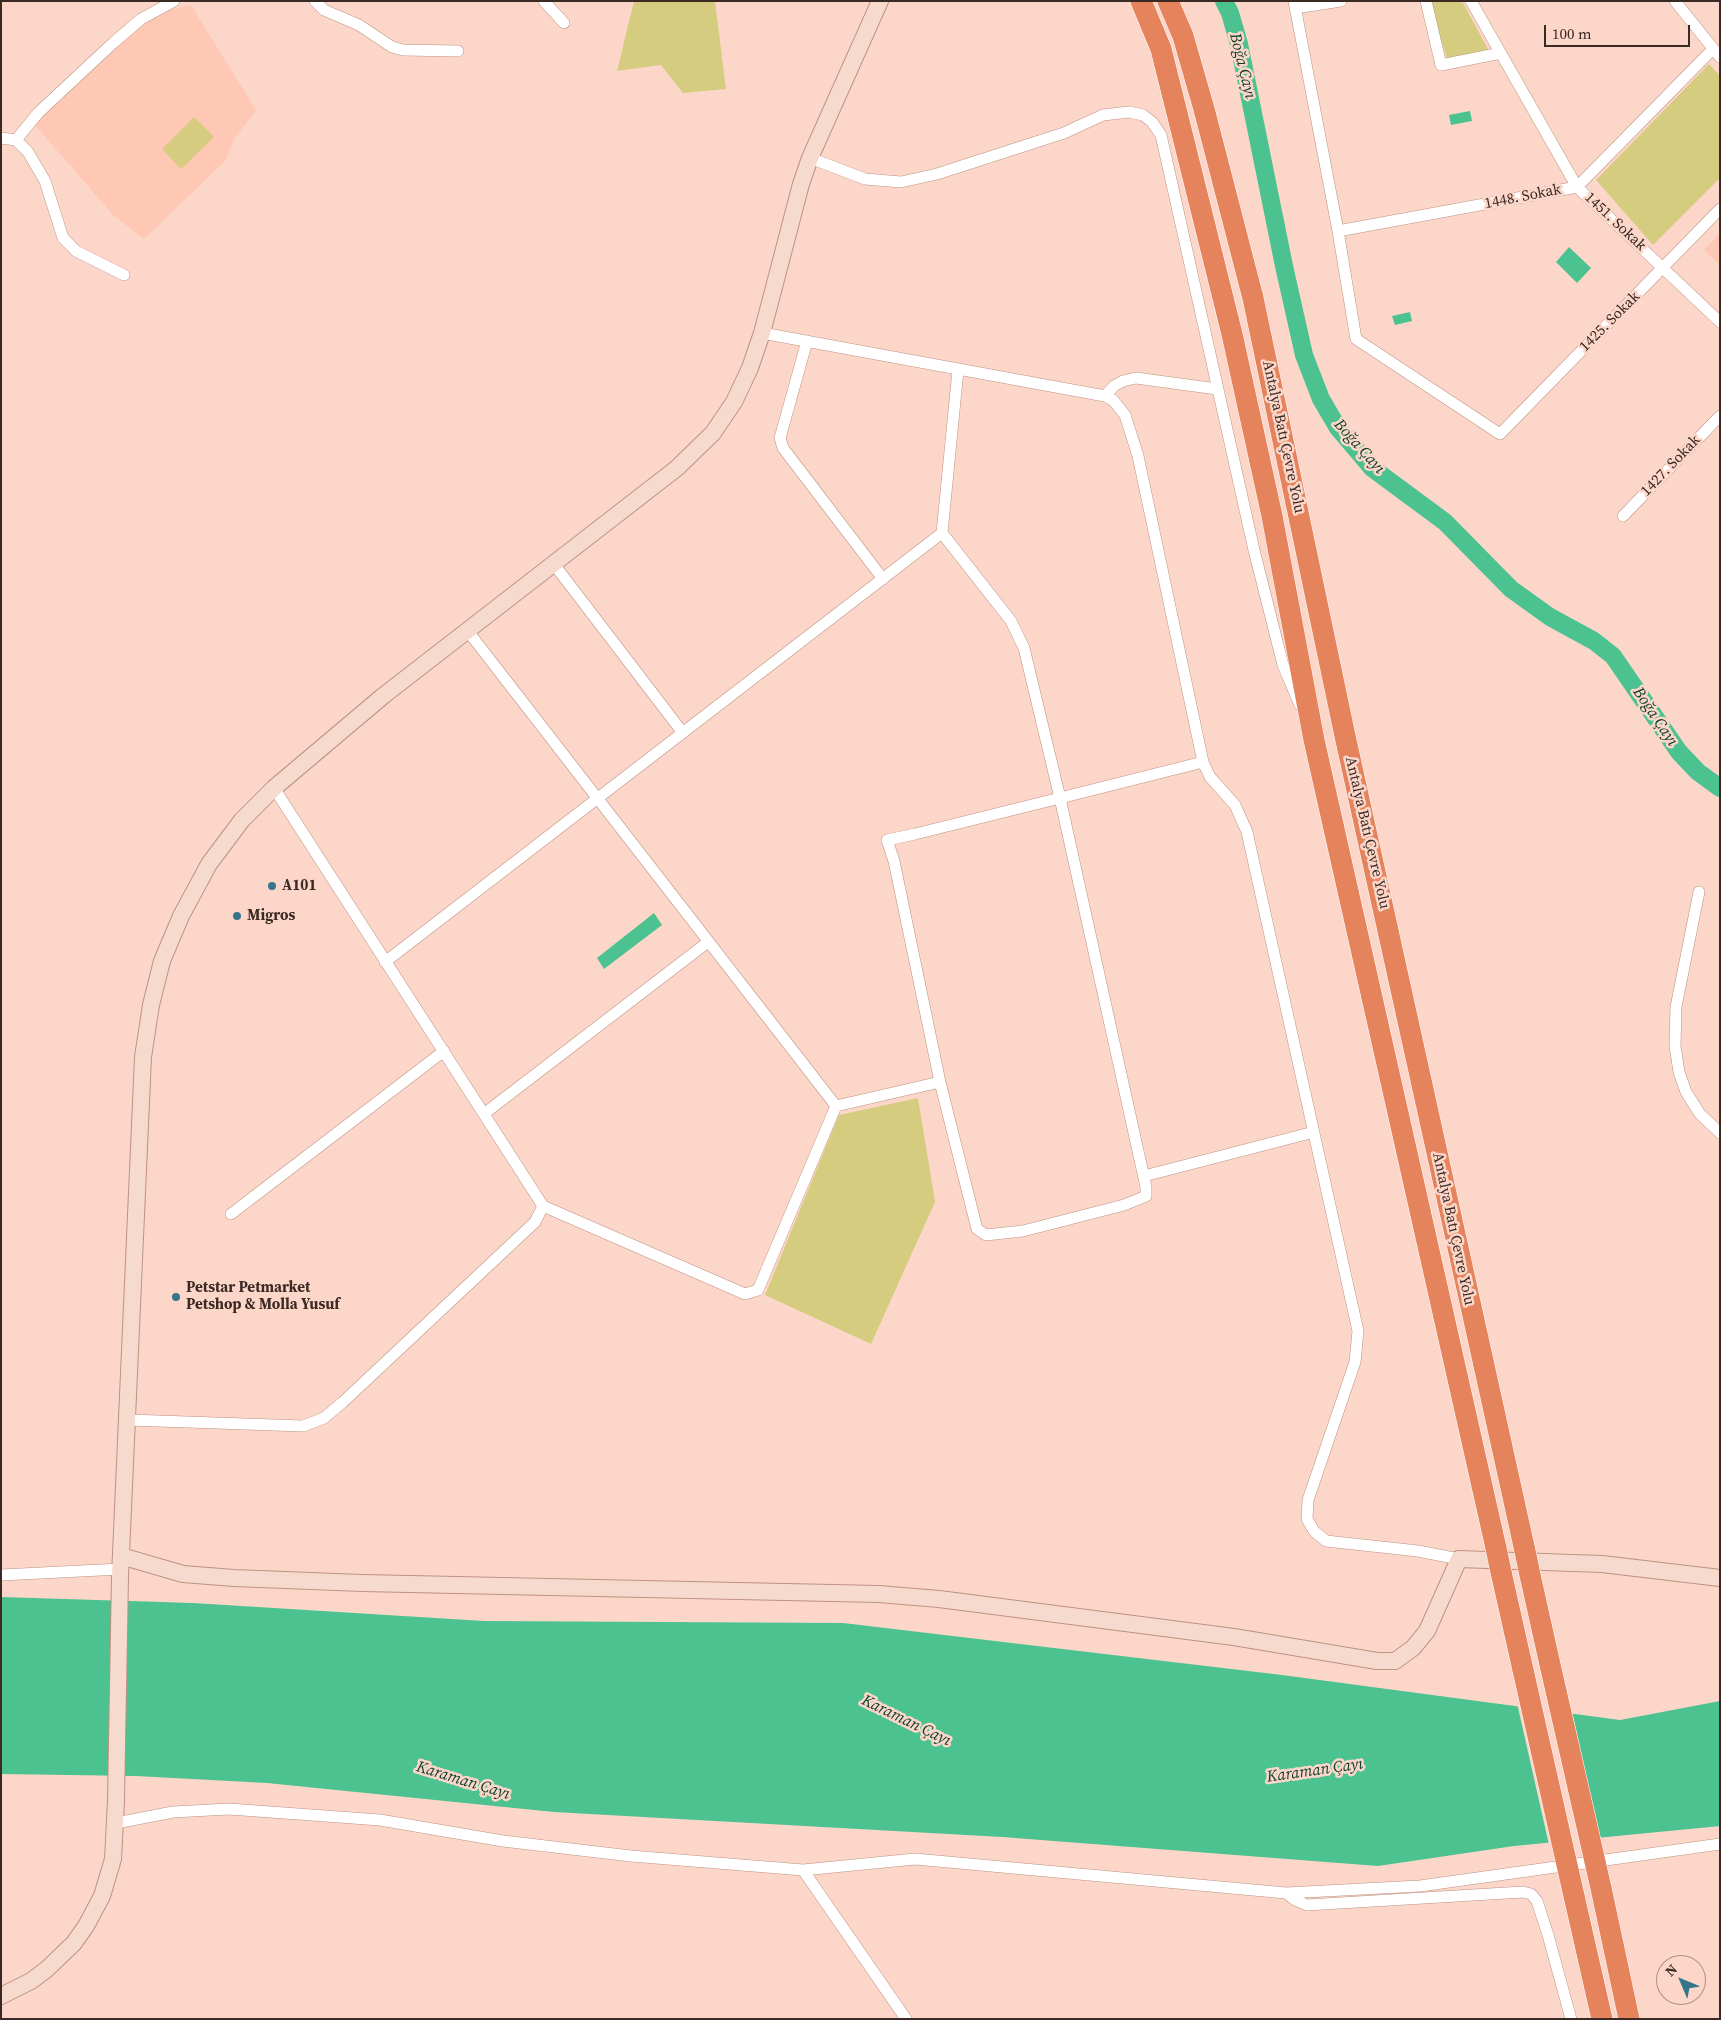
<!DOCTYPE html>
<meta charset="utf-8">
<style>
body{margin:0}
#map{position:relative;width:1721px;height:2020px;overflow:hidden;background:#fcd7c9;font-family:"Source Serif 4",serif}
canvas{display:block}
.frame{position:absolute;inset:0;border:2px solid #3b2923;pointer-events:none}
.north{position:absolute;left:1656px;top:1955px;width:50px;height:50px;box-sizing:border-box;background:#fcd7c9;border:1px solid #af9187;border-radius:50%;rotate:315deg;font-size:14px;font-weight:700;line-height:20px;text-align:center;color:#3b2923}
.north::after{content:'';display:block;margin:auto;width:18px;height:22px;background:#357589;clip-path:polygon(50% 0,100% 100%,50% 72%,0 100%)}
.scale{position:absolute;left:1544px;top:25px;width:146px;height:22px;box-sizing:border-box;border:2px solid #3b2923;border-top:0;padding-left:6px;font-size:15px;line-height:18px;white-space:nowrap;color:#3b2923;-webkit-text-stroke:4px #fcd7c9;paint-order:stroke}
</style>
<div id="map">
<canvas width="1721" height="2020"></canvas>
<div class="frame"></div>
<div class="north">N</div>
<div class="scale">100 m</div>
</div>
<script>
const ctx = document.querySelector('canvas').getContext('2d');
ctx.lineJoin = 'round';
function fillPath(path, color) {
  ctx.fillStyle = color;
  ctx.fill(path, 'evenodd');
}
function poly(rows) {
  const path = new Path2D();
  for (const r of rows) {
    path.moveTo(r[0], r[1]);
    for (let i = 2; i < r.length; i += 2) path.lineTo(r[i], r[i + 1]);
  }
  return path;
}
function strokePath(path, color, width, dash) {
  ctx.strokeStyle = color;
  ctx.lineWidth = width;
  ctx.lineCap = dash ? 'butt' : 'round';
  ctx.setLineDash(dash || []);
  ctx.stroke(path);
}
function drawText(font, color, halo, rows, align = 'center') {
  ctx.font = font + ' "Source Serif 4",serif';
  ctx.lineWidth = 5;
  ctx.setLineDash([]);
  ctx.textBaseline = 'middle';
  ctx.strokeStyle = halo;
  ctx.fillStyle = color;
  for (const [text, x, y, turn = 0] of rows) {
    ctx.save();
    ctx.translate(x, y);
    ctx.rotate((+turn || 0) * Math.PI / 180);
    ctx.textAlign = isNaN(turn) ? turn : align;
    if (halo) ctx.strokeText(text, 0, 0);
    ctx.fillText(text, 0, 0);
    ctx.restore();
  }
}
fillPath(poly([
 [191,5,256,110,234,139,226,160,144,239,112,214,35,125,42,114,142,24,164,11],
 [1720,233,1720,265,1704,250]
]), '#fec8b4');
fillPath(poly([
 [634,1,715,1,726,89,683,93,661,65,617,71],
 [1429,1,1462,1,1490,53,1447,58],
 [1709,64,1720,76,1720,178,1653,245,1596,180],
 [194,117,214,137,181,169,162,149],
 [918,1098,935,1202,871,1344,765,1295,839,1115]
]), '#d6cc7f');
fillPath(poly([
 [1470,111,1472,121,1451,125,1449,115],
 [1569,247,1591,268,1577,283,1556,262],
 [1410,312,1412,321,1395,325,1392,316],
 [654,913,662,925,604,969,597,958],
 [1,1597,193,1603,484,1621,843,1623,1282,1675,1620,1720,1720,1701,1720,1826,1514,1846,1378,1866,1002,1837,554,1812,267,1783,136,1776,1,1774]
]), '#4bc28f');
fillPath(poly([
 [1517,1703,1572,1711,1599,1840,1549,1845]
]), '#fcd7c9');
strokePath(poly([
 [1224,1,1230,13,1239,44,1284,266,1304,355,1321,399,1338,428,1372,468,1445,522,1511,589,1550,617,1594,641,1613,656,1679,752,1698,772,1720,788]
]), '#4bc28f', 18);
const street = poly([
 [315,1,324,10,359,25,392,47,403,50,458,51],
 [544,1,564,23],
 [1294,1,1338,231,1356,339,1500,434,1720,209],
 [1426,1,1441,65,1501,53],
 [1471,1,1577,187,1720,322],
 [1675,1,1720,57],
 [1295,8,1341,1],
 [1,138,16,140,38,113,113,43,141,19,174,1],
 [16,140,28,152,45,181,63,238,76,251,124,275],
 [810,158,865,179,901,182,937,174,1064,133,1103,115,1129,112,1143,115,1152,122,1161,135,1254,550,1283,665,1300,705],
 [1338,231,1577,187,1713,49],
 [762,333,1105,396,1113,400,1125,415,1138,456,1203,762,1210,777,1235,805,1247,832,1358,1331,1355,1362,1308,1500,1307,1519,1314,1531,1326,1541,1418,1551,1459,1559],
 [807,341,780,438,783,448,883,579],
 [958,370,942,533,1011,621,1024,648,1060,798,1146,1187,1146,1196,1124,1205,1023,1231,986,1235,977,1229,940,1082,894,861,887,840,915,834,1060,798,1203,762],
 [1105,396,1114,386,1123,381,1136,378,1217,389],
 [1623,516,1720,416],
 [553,563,683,733],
 [467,630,836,1106,940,1082],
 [1699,892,1676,1007,1675,1046,1679,1072,1686,1092,1700,1114,1720,1133],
 [385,962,942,533],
 [485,1113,708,942],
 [1144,1176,1314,1132],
 [543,1206,745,1294,758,1290,836,1106],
 [231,1214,444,1051],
 [129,1420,303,1426,324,1418,343,1402,535,1222,543,1206,274,788],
 [1,1575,121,1569],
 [116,1823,173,1812,229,1809,380,1820,503,1841,631,1856,803,1870,906,2019],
 [803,1870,915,1859,1286,1893,1420,1886,1720,1844],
 [1286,1893,1295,1900,1307,1905,1523,1892,1531,1894,1537,1901,1548,1935,1571,2019]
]);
const secondary = poly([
 [121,1556,183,1574,234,1578,362,1583,879,1594,939,1599,1234,1637,1377,1661,1395,1661,1413,1648,1427,1631,1459,1559,1602,1564,1720,1578],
 [1,1996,31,1981,47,1969,74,1943,86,1926,102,1896,113,1859,116,1801,120,1576,143,1057,151,1005,162,961,181,916,209,864,242,820,274,788,383,696,677,468,713,433,734,402,750,368,762,333,801,184,810,158,880,1]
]);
const highway = poly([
 [1141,1,1161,49,1232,334,1272,516,1314,740,1496,1548],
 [1168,1,1183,36,1204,109,1253,298,1345,736,1525,1551],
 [1501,1572,1523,1670],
 [1530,1575,1551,1669],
 [1601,1888,1629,2019],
 [1574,1896,1602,2019]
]);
strokePath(street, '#bd9282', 12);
strokePath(secondary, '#bd9282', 18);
strokePath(highway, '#fff', 22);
strokePath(street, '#fff', 11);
strokePath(secondary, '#f7dace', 16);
strokePath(highway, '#e5835d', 21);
const highwayBridge = poly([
 [1496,1548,1501,1572],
 [1525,1551,1530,1575],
 [1551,1669,1601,1888],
 [1523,1670,1574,1896]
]);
strokePath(highwayBridge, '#fff', 22, []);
strokePath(highwayBridge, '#e5835d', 21);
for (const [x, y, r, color] of [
 [272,886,5,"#357589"],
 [237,916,5,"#357589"],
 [176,1297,5,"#357589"]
]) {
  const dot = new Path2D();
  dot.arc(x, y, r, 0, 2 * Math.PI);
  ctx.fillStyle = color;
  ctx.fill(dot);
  strokePath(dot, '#fcd7c9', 2);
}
drawText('15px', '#3b2923', '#fcd7c9', [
 ["1448. Sokak",1523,197,-11],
 ["1451. Sokak",1615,222,43],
 ["1425. Sokak",1610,322,-45],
 ["Antalya Batı Çevre Yolu",1283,437,78],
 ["1427. Sokak",1671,466,-46],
 ["Antalya Batı Çevre Yolu",1367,833,77],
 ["Antalya Batı Çevre Yolu",1453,1229,78]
]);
drawText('bold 15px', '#3b2923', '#fcd7c9', [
 ["A101",282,886],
 ["Migros",247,916],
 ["Petstar Petmarket",186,1288],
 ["Petshop & Molla Yusuf",186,1305]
], 'left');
drawText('italic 16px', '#0b3e2a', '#fcd7c9', [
 ["Boğa Çayı",1242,66,76],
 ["Boğa Çayı",1359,447,48],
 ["Boğa Çayı",1655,717,56],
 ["Karaman Çayı",906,1721,26],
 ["Karaman Çayı",1315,1771,-8],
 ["Karaman Çayı",463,1781,17]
]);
</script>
